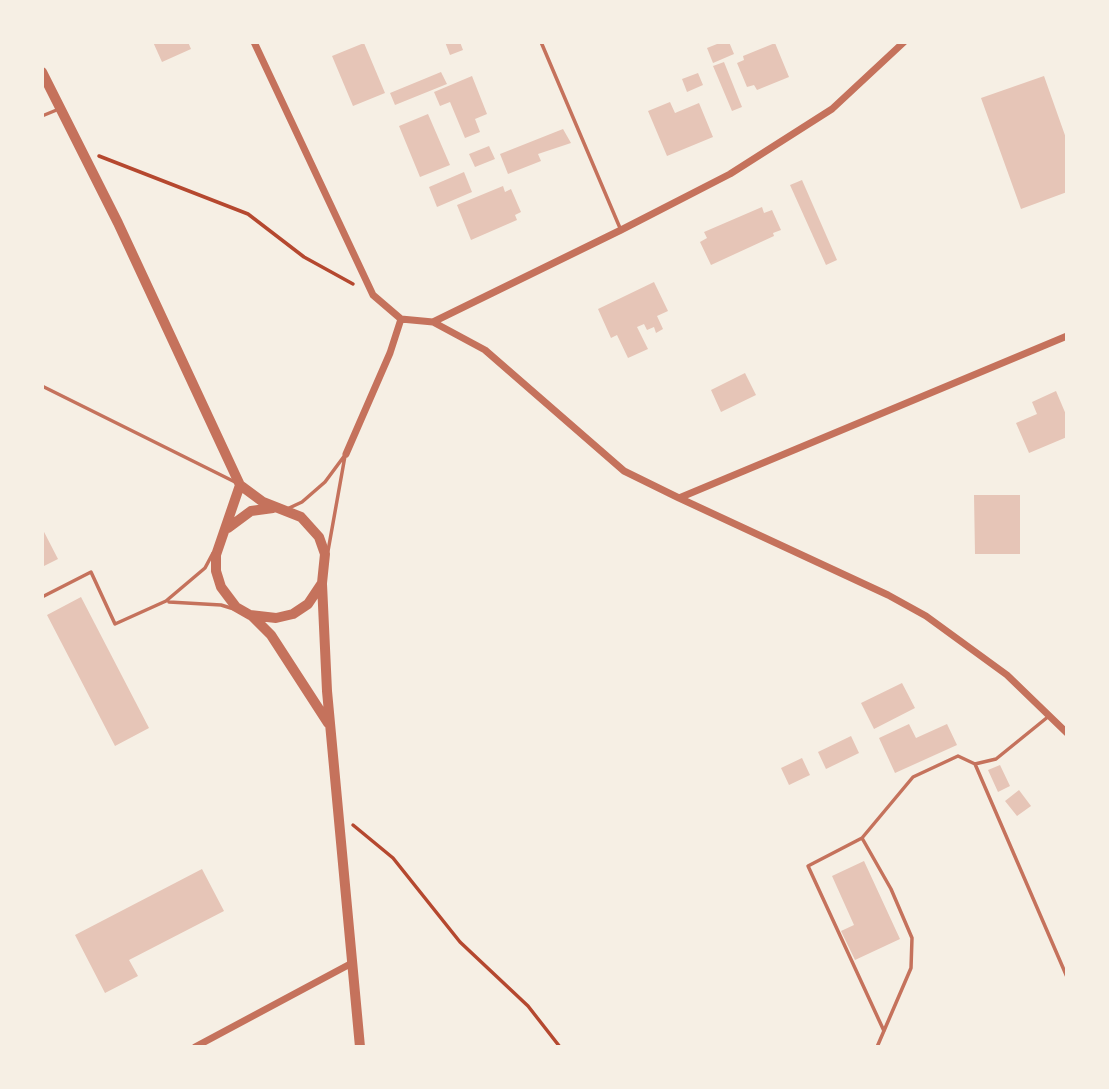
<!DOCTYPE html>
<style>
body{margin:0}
#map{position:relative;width:1109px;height:1089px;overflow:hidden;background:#f6efe4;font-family:"DM Sans",sans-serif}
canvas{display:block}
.frame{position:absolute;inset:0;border:44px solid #f6efe4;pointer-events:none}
</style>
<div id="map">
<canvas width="1109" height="1089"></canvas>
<div class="frame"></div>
</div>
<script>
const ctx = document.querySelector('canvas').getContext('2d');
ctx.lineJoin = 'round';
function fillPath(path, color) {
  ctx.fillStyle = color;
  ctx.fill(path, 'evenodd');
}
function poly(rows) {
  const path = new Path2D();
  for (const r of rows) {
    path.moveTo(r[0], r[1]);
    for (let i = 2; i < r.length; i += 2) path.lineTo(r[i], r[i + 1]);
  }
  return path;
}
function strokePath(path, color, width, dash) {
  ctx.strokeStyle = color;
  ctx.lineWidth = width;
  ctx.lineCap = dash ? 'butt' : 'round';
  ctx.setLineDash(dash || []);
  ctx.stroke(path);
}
fillPath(poly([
 [153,42,188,42,191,49,162,62],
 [445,42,460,42,463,50,450,55],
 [722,42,729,42,734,54,713,63,707,48],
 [364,43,385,93,353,106,332,56],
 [775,43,789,77,757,90,754,85,747,87,737,63,744,60,743,56],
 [724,62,742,107,732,111,713,66],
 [441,72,447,84,395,105,390,93],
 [698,73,703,85,687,92,682,79],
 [472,76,487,114,475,119,480,132,465,138,450,102,440,106,434,92],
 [1044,76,1067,141,1067,192,1021,209,981,98],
 [670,102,675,113,699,103,713,137,667,156,648,111],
 [428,114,450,165,420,177,399,126],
 [563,129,571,143,538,154,541,161,508,174,500,154],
 [489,146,495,159,475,167,469,154],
 [464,172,472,192,437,207,429,187],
 [802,180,837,260,826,265,790,185],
 [503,186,505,192,511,189,521,212,515,215,517,220,471,240,457,205],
 [762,207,764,213,772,210,781,230,773,233,774,236,711,265,700,242,707,238,704,232],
 [654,282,668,311,657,316,663,329,656,333,654,327,647,330,644,324,637,327,648,349,628,358,617,335,611,338,598,309],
 [745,373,756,395,721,412,711,390],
 [1056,391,1067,417,1067,437,1029,453,1016,423,1037,414,1032,402],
 [974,495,1020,495,1020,554,975,554],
 [42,528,58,559,42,567],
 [81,597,149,728,115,746,47,615],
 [902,683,915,708,874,729,861,703],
 [909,724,916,738,947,724,957,745,895,773,879,738],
 [851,736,859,753,826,769,818,752],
 [802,758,810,775,789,785,781,768],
 [1000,765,1010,786,998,792,988,770],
 [1019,790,1031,806,1017,816,1005,801],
 [864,861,900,939,855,960,841,931,854,925,832,876],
 [202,869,224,911,129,960,138,976,105,993,75,935]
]), '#e6c5b7');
strokePath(poly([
 [99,156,248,214,304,257,353,284],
 [353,825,393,858,460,942,528,1006,560,1047]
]), '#b5482f', 3.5);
strokePath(poly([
 [541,42,620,228],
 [42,116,59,109],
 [42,386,235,482],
 [287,509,302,502,325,482,345,455],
 [328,551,345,456],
 [42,597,91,572,115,624,166,601,205,568,213,553],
 [169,602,221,605,234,609],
 [975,764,1067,977],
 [862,838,891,889,912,938,911,968,877,1047],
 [884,1031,808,866,862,838,913,777,958,756,975,764,996,759,1049,716]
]), '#c5725c', 3.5);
strokePath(poly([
 [254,42,373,295,401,319,390,353,346,454],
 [401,319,433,322,621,230,730,174,832,109,904,42],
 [433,322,485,350,624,471,679,498,1067,336],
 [679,498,888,595,926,616,1007,675,1067,733],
 [195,1047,352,963]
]), '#c5725c', 7);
strokePath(poly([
 [42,72,118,223,240,485,263,502,301,517,319,537,325,554,322,583,308,604,293,614,276,618,250,615,236,607,221,587,216,571,216,555,240,485],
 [228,528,251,511,273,508],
 [322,584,327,691,360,1047],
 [252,616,271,635,328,723]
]), '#c5725c', 10);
</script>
